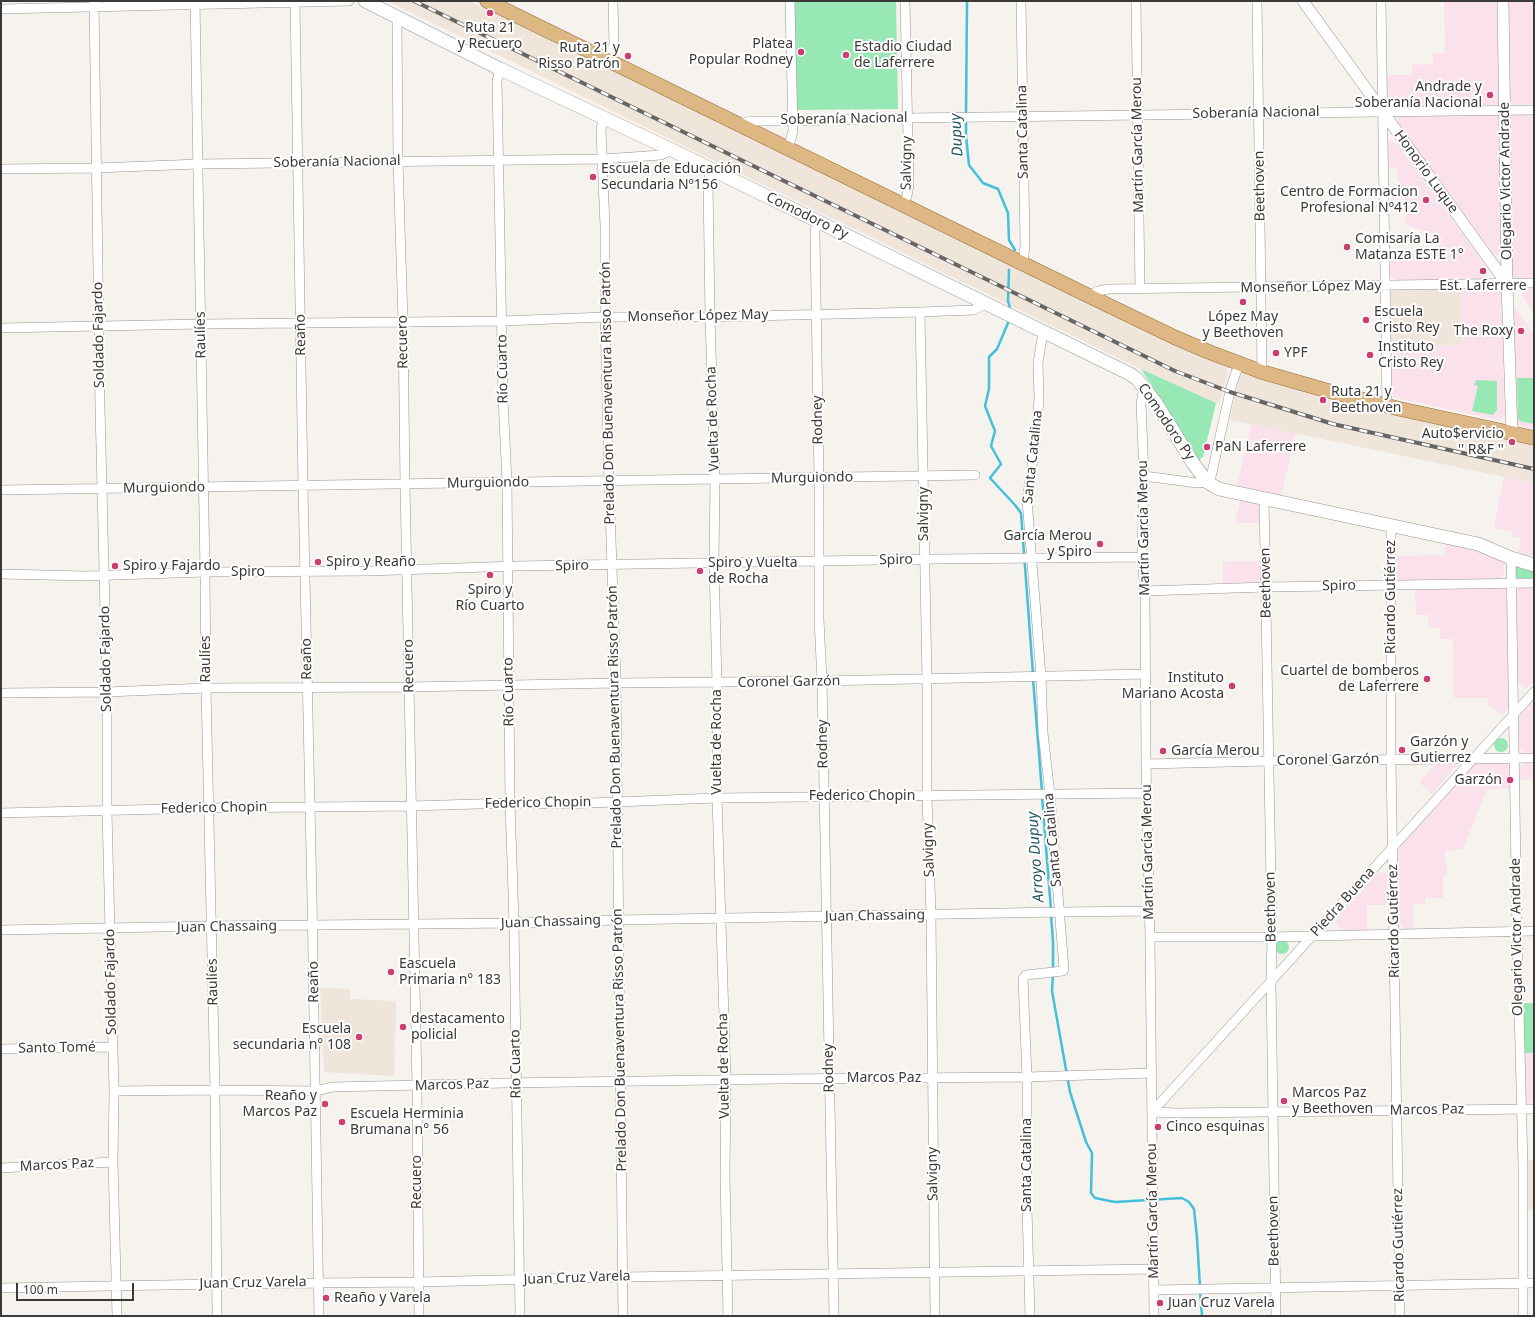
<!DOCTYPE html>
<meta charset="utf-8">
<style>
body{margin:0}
#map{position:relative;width:1535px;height:1317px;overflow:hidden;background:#f6f2ed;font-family:"Noto Sans",sans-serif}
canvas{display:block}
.frame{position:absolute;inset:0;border:2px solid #3b3a38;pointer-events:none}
.scale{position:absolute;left:16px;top:1283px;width:118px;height:18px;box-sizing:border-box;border:2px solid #3b3a38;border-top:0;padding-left:5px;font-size:12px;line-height:14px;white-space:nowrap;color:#3b3a38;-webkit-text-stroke:3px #fff;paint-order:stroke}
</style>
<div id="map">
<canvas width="1535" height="1317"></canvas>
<div class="frame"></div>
<div class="scale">100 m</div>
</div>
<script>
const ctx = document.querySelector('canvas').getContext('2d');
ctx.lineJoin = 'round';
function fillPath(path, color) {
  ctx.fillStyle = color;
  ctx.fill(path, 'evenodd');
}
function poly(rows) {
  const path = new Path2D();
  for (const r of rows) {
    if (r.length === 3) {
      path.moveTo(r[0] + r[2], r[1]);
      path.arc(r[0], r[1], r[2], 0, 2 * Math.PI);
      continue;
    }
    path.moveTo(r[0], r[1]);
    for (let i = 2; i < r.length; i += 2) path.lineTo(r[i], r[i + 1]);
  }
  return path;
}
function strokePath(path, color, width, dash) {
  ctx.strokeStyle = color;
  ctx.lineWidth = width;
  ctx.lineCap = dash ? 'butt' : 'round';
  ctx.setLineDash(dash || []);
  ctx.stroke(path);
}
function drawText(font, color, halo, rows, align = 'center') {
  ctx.font = font + ' "Noto Sans",sans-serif';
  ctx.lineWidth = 4;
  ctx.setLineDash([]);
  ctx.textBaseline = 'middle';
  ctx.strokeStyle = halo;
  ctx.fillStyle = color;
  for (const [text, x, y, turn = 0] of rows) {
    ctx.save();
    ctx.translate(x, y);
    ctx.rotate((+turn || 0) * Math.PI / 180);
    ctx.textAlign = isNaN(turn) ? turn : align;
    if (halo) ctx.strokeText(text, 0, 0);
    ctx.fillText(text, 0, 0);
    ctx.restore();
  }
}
fillPath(poly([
 [1444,1,1499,1,1500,102,1495,105,1391,105,1387,101,1386,75,1412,75,1412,65,1433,64,1433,54,1445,53],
 [1507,1,1534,1,1534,104,1516,105,1510,101,1508,96],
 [1534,112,1534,279,1518,279,1512,276,1508,118,1510,114],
 [1497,114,1500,117,1502,252,1498,256,1493,254,1397,121,1400,115],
 [1393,141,1397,144,1486,267,1487,274,1484,279,1396,280,1390,275,1389,253,1413,253,1438,249,1436,233,1432,234,1404,224,1408,210,1396,172,1398,170,1395,167,1385,167,1387,142],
 [1534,286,1534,314,1522,295,1525,289],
 [1460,288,1499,288,1501,291,1505,415,1500,420,1400,399,1395,398,1390,391,1390,348,1461,345],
 [1513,309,1517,310,1534,334,1534,429,1517,425,1512,310],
 [1251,424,1296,433,1281,496,1237,486],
 [1504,476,1534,483,1534,557,1518,553,1521,538,1512,536,1512,532,1494,528],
 [1241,499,1257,503,1260,505,1261,523,1235,523],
 [1445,543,1487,552,1503,560,1504,562,1504,575,1499,579,1399,581,1396,579,1394,576,1394,556,1445,555],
 [1262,561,1261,578,1256,582,1223,583,1223,562],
 [1534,586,1534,681,1527,688,1525,688,1522,687,1518,682,1516,592,1520,587],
 [1415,587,1505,587,1507,589,1510,706,1502,716,1488,704,1488,698,1454,698,1453,639,1440,639,1440,628,1429,628,1428,615,1416,615],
 [1534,700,1534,753,1525,753,1519,748,1518,719],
 [1527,761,1534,761,1534,779,1520,780,1520,767,1523,763],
 [1438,762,1457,763,1457,765,1432,794,1419,782],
 [1479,762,1505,762,1510,769,1510,789,1487,789,1463,849,1445,851,1447,874,1443,875,1443,898,1425,898,1425,904,1413,904,1413,929,1404,929,1398,922,1399,848,1475,764],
 [1379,872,1385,873,1388,877,1388,905,1367,905,1367,930,1344,930,1339,927,1336,922,1338,917],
 [1523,1053,1534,1053,1534,1103,1527,1103,1524,1100]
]), '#fae1eb');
fillPath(poly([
 [388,1,469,1,1222,365,1227,369,1228,373,1219,405,1126,362],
 [1460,288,1461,345,1390,348,1389,291,1390,290,1392,289],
 [1243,373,1329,399,1534,445,1534,483,1230,420,1239,378],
 [320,988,350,989,350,999,396,1001,394,1076,324,1072],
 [1528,1160,1534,1160,1534,1210,1528,1210]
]), '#efe5db');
fillPath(poly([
 [794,1,896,1,898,109,795,110],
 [1141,369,1216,403,1203,457,1199,460],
 [1517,378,1534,378,1534,424,1520,421,1518,418],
 [1476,380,1497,381,1497,410,1493,415,1472,411,1478,386,1474,385],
 [1516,566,1534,569,1534,579,1518,579,1516,578,1515,567],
 [1501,745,7],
 [1282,947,7],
 [1522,1003,1534,1003,1534,1053,1523,1053]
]), '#97e8b4');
strokePath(poly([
 [966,114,967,1],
 [966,119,966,136,969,165,983,183,998,189,1008,213,1009,240,1015,250],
 [1009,270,1008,301,1010,308],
 [1008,323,997,349,989,357,989,389,985,406,995,431,991,446,1001,464,990,478,1015,505,1021,513,1033,674],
 [1033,679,1042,792],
 [1042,797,1051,910],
 [1051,915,1053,942,1053,970],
 [1053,975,1052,991,1070,1092,1086,1142,1092,1153,1091,1193,1095,1198,1115,1202,1182,1198,1189,1202,1194,1209,1197,1238,1200,1287],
 [1200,1292,1202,1316]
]), '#42c0dc', 2.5);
const minor = poly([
 [94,1,100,407,107,692,107,811,114,1091,113,1162,117,1316],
 [195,1,205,572,206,688,215,1090,217,1316],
 [295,1,303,486,312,898,319,1316],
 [1021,1,1025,245,1023,264],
 [1136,1,1140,289],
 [1257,1,1262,372],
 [1381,1,1387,406],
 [1,9,349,1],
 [397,17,398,161,403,321,405,484,417,1086,419,1316],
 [606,60,614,45,613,1],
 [500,69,497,81,503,399,507,482,510,803,514,923,520,1316],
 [603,117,601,131,605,226,605,317,609,481,616,683,623,1316],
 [739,124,752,121,793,121,908,118,1534,110],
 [788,149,793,131,790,1],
 [1,169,96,168,199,164,603,159,661,155,672,150],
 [711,169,708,183,710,317,715,480,714,563,717,683,717,798,726,1080,725,1176,728,1316],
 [903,205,907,196,909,185,905,1],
 [818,221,815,230,815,236,819,478,819,619,822,681,834,1316],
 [1089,296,1098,291,1109,289,1534,283],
 [920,312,927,679,927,796,931,915,935,1316],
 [1,328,201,324,502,321,605,317,710,317,920,312,974,310,986,303],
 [1144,388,1141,403,1144,476,1142,557,1145,591,1146,764,1150,937,1154,1316],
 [1144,476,1197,483,1207,482,1211,477,1231,387,1239,364],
 [1,490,975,475],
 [1264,499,1272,937,1271,981,1276,1316],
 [1391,526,1391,759,1400,1316],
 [1511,558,1517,932,1523,1166,1523,1316],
 [1,574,86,576,205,572,368,571,517,566,938,559,1142,557],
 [1145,591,1266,587,1534,583],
 [1,693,107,692,206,688,410,687,616,683,822,681,1146,674],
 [1146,764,1269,761,1534,758],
 [1,813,209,808,411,806,510,803,564,804,717,798,1147,793],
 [1,930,212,926,514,923,619,920,1059,912,1150,911],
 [1150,937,1272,937,1534,931],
 [1,1049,112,1047],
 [114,1091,215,1090,315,1091,333,1087,506,1083,779,1079,1027,1077,1151,1073],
 [1152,1112,1534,692],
 [1152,1112,1177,1113,1534,1109],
 [1,1168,113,1162],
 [1,1288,217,1284,418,1282,623,1277,1153,1269],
 [1154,1290,1534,1283],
 [1030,1316,1027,1208,1027,1077,1023,979,1026,975,1063,971,1064,969,1050,794,1043,733,1041,676,1027,500,1035,445,1039,399,1038,363,1043,332]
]);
const tertiary = poly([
 [1303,1,1507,284],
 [1503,1,1507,284,1512,434]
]);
const secondary = poly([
 [365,1,500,69,672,150,1130,374,1137,379,1156,403,1193,463,1207,482,1219,489,1478,544,1511,558,1534,565]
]);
const primary = poly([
 [487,1,1089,296,1174,337,1209,352,1262,372,1325,390,1400,409,1534,438]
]);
strokePath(minor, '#999590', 10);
strokePath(tertiary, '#999590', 12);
strokePath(secondary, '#999590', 14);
strokePath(primary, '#966d34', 15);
strokePath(minor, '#fff', 9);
strokePath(tertiary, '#fff', 11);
strokePath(secondary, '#fff', 13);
strokePath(primary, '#ddb884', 14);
const rail = poly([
 [414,1,1175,371,1230,392,1333,424,1534,469]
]);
strokePath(rail, '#686664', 4);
strokePath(rail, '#fff', 2.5, [8]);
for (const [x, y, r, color] of [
 [490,13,4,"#ca3e72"],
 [801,52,4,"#ca3e72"],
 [846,55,4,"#ca3e72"],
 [628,56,4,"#ca3e72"],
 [1490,95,4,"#ca3e72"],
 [593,177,4,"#ca3e72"],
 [1426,200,4,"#ca3e72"],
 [1347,247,4,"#ca3e72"],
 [1483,271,4,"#ca3e72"],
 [1243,302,4,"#ca3e72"],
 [1366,320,4,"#ca3e72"],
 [1521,331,4,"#ca3e72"],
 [1276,353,4,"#ca3e72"],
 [1370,355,4,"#ca3e72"],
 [1323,400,4,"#ca3e72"],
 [1512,442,4,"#ca3e72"],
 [1207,447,4,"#ca3e72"],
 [1100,544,4,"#ca3e72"],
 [318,562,4,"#ca3e72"],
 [115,566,4,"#ca3e72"],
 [700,571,4,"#ca3e72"],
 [490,575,4,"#ca3e72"],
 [1427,679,4,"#ca3e72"],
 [1232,686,4,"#ca3e72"],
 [1402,750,4,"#ca3e72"],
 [1163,751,4,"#ca3e72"],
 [1510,780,4,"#ca3e72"],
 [391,972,4,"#ca3e72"],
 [403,1027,4,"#ca3e72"],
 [359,1037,4,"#ca3e72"],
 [1284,1101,4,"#ca3e72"],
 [325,1104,4,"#ca3e72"],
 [342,1122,4,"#ca3e72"],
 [1158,1127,4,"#ca3e72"],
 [326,1298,4,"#ca3e72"],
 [1160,1303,4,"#ca3e72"]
]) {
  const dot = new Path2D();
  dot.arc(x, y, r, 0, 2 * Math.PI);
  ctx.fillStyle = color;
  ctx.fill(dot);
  strokePath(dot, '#fff', 1.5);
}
drawText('14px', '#3b3a38', '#fff', [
 ["Ruta 21",490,28,"center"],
 ["y Recuero",490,44,"center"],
 ["Platea",793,44,"right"],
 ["Popular Rodney",793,60,"right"],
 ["Estadio Ciudad",854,47],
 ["de Laferrere",854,63],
 ["Ruta 21 y",620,48,"right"],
 ["Risso Patrón",620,64,"right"],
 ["Andrade y",1482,87,"right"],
 ["Soberanía Nacional",1482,103,"right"],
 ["Escuela de Educación",601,169],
 ["Secundaria Nº156",601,185],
 ["Centro de Formacion",1418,192,"right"],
 ["Profesional Nº412",1418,208,"right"],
 ["Comisaría La",1355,239],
 ["Matanza ESTE 1°",1355,255],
 ["Est. Laferrere",1483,286,"center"],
 ["Escuela",1374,312],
 ["Cristo Rey",1374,328],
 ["López May",1243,317,"center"],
 ["y Beethoven",1243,333,"center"],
 ["The Roxy",1513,331,"right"],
 ["Instituto",1378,347],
 ["Cristo Rey",1378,363],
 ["YPF",1284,353],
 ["Ruta 21 y",1331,392],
 ["Beethoven",1331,408],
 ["Auto$ervicio",1504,434,"right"],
 ["'' R&F ''",1504,450,"right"],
 ["PaN Laferrere",1215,447],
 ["García Merou",1092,536,"right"],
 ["y Spiro",1092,552,"right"],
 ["Spiro y Reaño",326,562],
 ["Spiro y Vuelta",708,563],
 ["de Rocha",708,579],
 ["Spiro y Fajardo",123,566],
 ["Spiro y",490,590,"center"],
 ["Río Cuarto",490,606,"center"],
 ["Cuartel de bomberos",1419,671,"right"],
 ["de Laferrere",1419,687,"right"],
 ["Instituto",1224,678,"right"],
 ["Mariano Acosta",1224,694,"right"],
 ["Garzón y",1410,742],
 ["Gutierrez",1410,758],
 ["García Merou",1171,751],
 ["Garzón",1502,780,"right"],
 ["Eascuela",399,964],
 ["Primaria n° 183",399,980],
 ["destacamento",411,1019],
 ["policial",411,1035],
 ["Escuela",351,1029,"right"],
 ["secundaria n° 108",351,1045,"right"],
 ["Marcos Paz",1292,1093],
 ["y Beethoven",1292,1109],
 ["Reaño y",317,1096,"right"],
 ["Marcos Paz",317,1112,"right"],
 ["Escuela Herminia",350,1114],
 ["Brumana n° 56",350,1130],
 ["Cinco esquinas",1166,1127],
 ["Reaño y Varela",334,1298],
 ["Juan Cruz Varela",1168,1303]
], 'left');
drawText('14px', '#3b3a38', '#fff', [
 ["Soberanía Nacional",1256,113,-1],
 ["Soberanía Nacional",844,119,-1],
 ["Santa Catalina",1023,132,-91],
 ["Martín García Merou",1138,145,-91],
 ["Soberanía Nacional",337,162,-1],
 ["Salvigny",907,163,-89],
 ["Honorio Luque",1426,172,54],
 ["Olegario Victor Andrade",1506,181,-91],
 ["Beethoven",1260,186,-91],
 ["Comodoro Py",807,216,26],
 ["Monseñor López May",1311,287,-1],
 ["Monseñor López May",698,316,-1],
 ["Soldado Fajardo",99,335,-91],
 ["Raulíes",201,335,-91],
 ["Reaño",301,335,-91],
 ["Recuero",403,342,-91],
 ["Río Cuarto",503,369,-91],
 ["Prelado Don Buenaventura Risso Patrón",608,393,-91],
 ["Vuelta de Rocha",713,419,-92],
 ["Rodney",818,420,-91],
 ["Comodoro Py",1166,422,56],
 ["Santa Catalina",1033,457,-84],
 ["Murguiondo",812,478,-1],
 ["Murguiondo",488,483,-1],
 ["Murguiondo",164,488,-1],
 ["Salvigny",924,514,-90],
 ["Martín García Merou",1144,528,-91],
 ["Spiro",896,560,-1],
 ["Spiro",572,566,-1],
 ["Spiro",248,572],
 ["Beethoven",1266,583,-91],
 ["Spiro",1339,586,-1],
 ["Ricardo Gutiérrez",1391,597,-90],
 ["Soldado Fajardo",106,659,-91],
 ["Raulíes",206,659,-90],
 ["Reaño",307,659,-91],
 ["Recuero",409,666,-91],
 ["Coronel Garzón",789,682,-1],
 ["Río Cuarto",509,692,-91],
 ["Prelado Don Buenaventura Risso Patrón",615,717,-91],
 ["Vuelta de Rocha",717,742,-90],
 ["Rodney",823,744,-91],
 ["Coronel Garzón",1328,760,-1],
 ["Federico Chopin",862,796],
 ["Federico Chopin",538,803,-1],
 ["Federico Chopin",214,808,-1],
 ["Santa Catalina",1053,840,-95],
 ["Salvigny",929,850,-92],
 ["Martín García Merou",1148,852,-91],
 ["Piedra Buena",1343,902,-48],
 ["Beethoven",1271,907,-91],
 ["Juan Chassaing",875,916,-1],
 ["Ricardo Gutiérrez",1394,921,-91],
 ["Juan Chassaing",551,922,-2],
 ["Juan Chassaing",227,927,-1],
 ["Olegario Victor Andrade",1517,937,-91],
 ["Soldado Fajardo",111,982,-91],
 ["Raulíes",213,982,-91],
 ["Reaño",314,982,-91],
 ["Prelado Don Buenaventura Risso Patrón",620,1040,-91],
 ["Santo Tomé",57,1048,-1],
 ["Río Cuarto",516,1064,-91],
 ["Vuelta de Rocha",724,1066,-91],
 ["Rodney",829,1068,-91],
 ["Marcos Paz",884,1078],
 ["Marcos Paz",452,1085,-2],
 ["Marcos Paz",1427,1110,-1],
 ["Marcos Paz",57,1165,-3],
 ["Santa Catalina",1027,1165,-90],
 ["Salvigny",933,1174,-91],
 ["Recuero",417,1182,-90],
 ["Martín García Merou",1153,1211,-91],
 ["Beethoven",1274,1231,-91],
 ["Ricardo Gutiérrez",1399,1245,-91],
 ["Juan Cruz Varela",577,1278,-2],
 ["Juan Cruz Varela",253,1283,-1]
]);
drawText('italic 15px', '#225662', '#fff', [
 ["Dupuy",957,135,-93],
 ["Arroyo Dupuy",1036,857,-94]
]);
</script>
